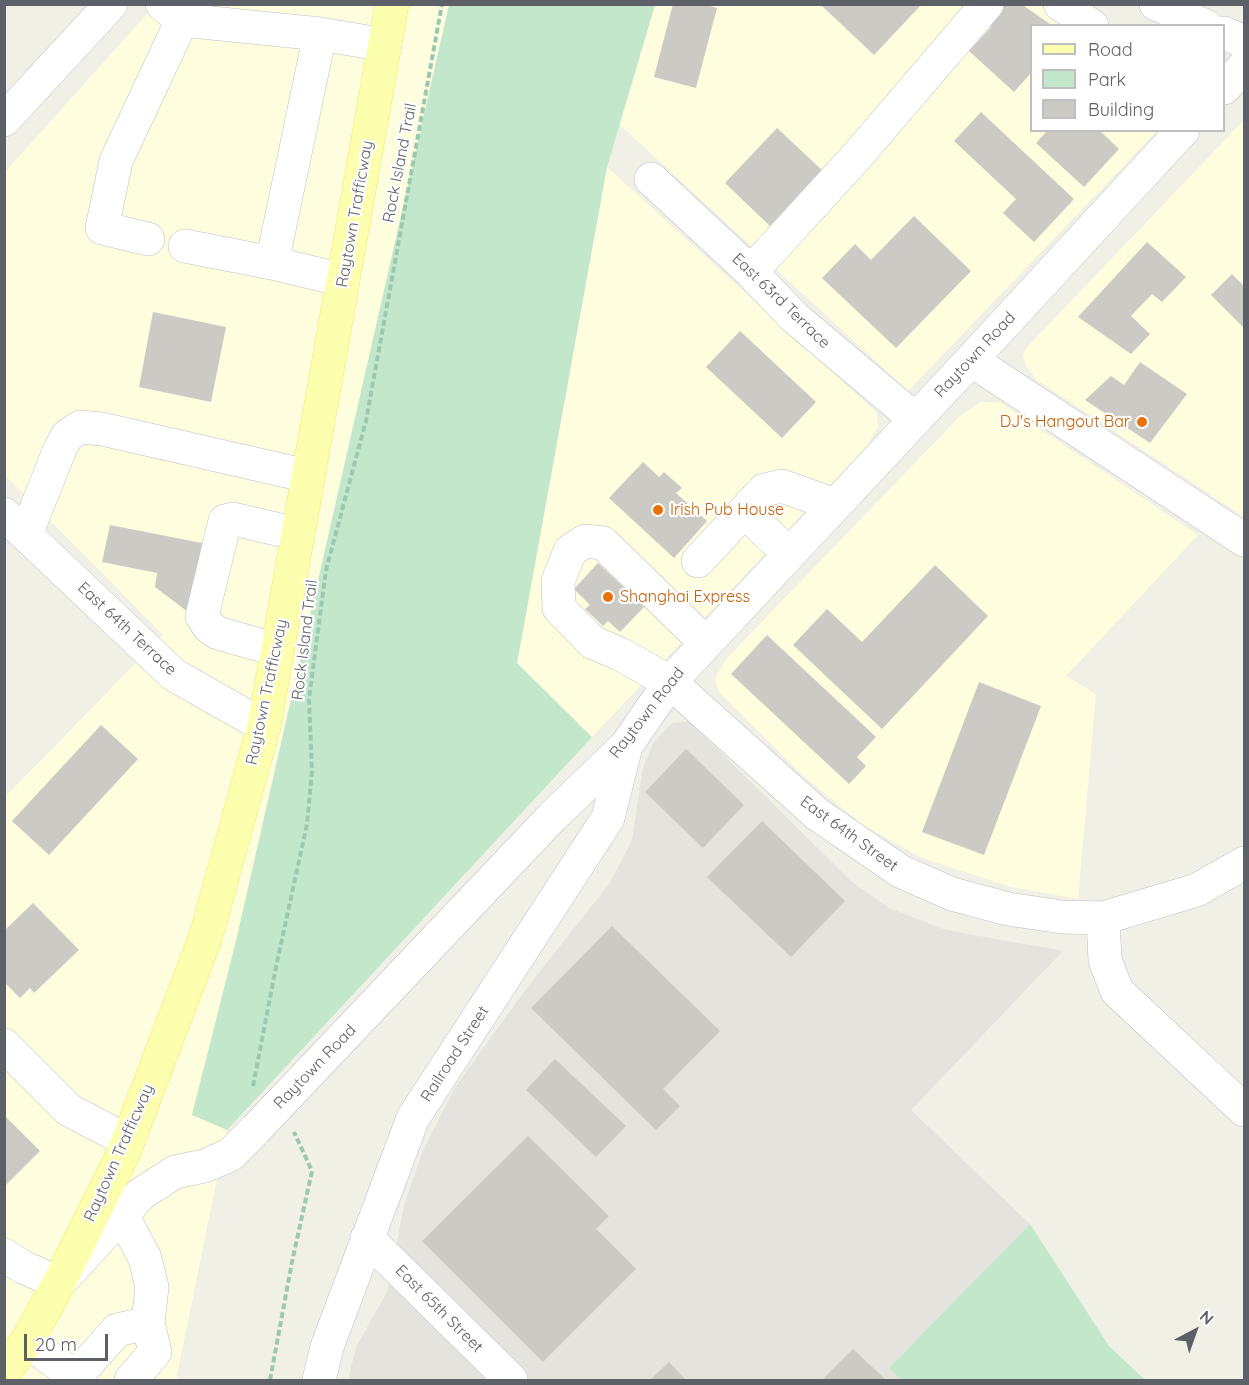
<!DOCTYPE html>
<style>
body{margin:0}
#map{position:relative;width:1249px;height:1385px;overflow:hidden;background:#f0f0e6;font-family:Quicksand,sans-serif}
canvas{display:block}
.frame{position:absolute;inset:0;border:6px solid #5e6067;pointer-events:none}
.legend{position:absolute;left:1030px;top:24px;width:195px;height:108px;box-sizing:border-box;background:#fff;border:2px solid #bfbfc2;margin:0;padding:8px 10px;list-style:none;font-size:18px;color:#5e6067}
.legend li{display:flex;align-items:center;gap:12px;height:30px}
.legend b{width:30px;border:2px solid #bfbfc2}
.north{position:absolute;left:1165px;top:1301px;width:60px;height:60px;-webkit-text-stroke:4px #fff;paint-order:stroke;rotate:41deg;font-size:16px;font-weight:700;line-height:24px;text-align:center;color:#5e6067}
.north::after{content:'';display:block;margin:auto;width:21px;height:27px;background:#5e6067;clip-path:polygon(50% 0,100% 100%,50% 72%,0 100%)}
.scale{position:absolute;left:24px;top:1334px;width:84px;height:27px;box-sizing:border-box;border:3px solid #5e6067;border-top:0;padding-left:8px;font-size:18px;line-height:21px;white-space:nowrap;color:#5e6067;-webkit-text-stroke:4px #fff;paint-order:stroke}
</style>
<div id="map">
<canvas width="1249" height="1385"></canvas>
<div class="frame"></div>
<ul class="legend">
<li><b style="height:8px;background:#fcffad"></b>Road</li>
<li><b style="height:16px;background:#c3e7ca"></b>Park</li>
<li><b style="height:16px;background:#cccac4"></b>Building</li>
</ul>
<div class="north">N</div>
<div class="scale">20 m</div>
</div>
<script>
const ctx = document.querySelector('canvas').getContext('2d');
ctx.lineJoin = 'round';
function fillPath(path, color) {
  ctx.fillStyle = color;
  ctx.fill(path, 'evenodd');
}
function poly(rows) {
  const path = new Path2D();
  for (const r of rows) {
    path.moveTo(r[0], r[1]);
    for (let i = 2; i < r.length; i += 2) path.lineTo(r[i], r[i + 1]);
  }
  return path;
}
function strokePath(path, color, width, dash) {
  ctx.strokeStyle = color;
  ctx.lineWidth = width;
  ctx.lineCap = dash ? 'butt' : 'round';
  ctx.setLineDash(dash || []);
  ctx.stroke(path);
}
function drawText(font, color, halo, rows, align = 'center') {
  ctx.font = font + ' Quicksand,sans-serif';
  ctx.lineWidth = 4.5;
  ctx.setLineDash([]);
  ctx.textBaseline = 'middle';
  ctx.strokeStyle = halo;
  ctx.fillStyle = color;
  for (const [text, x, y, turn = 0] of rows) {
    ctx.save();
    ctx.translate(x, y);
    ctx.rotate((+turn || 0) * Math.PI / 180);
    ctx.textAlign = isNaN(turn) ? turn : align;
    if (halo) ctx.strokeText(text, 0, 0);
    ctx.fillText(text, 0, 0);
    ctx.restore();
  }
}
fillPath(poly([
 [1042,4,1075,25,1032,26,1032,130,1157,131,908,391,619,124,655,5],
 [155,5,449,5,236,941,192,1115,227,1130,176,1380,5,1380,4,798,163,635,5,475,5,172],
 [1244,120,1244,517,1037,380,1026,366,1023,355,1028,346],
 [607,167,877,413,878,427,867,446,592,737,517,663],
 [980,402,1000,402,1198,535,1066,676,1096,694,1078,899,1011,887,922,858,863,825,800,773,718,691,715,678,727,658,961,415]
]), '#fefdde');
fillPath(poly([
 [689,721,852,882,889,908,946,930,1063,951,911,1110,1030,1224,890,1368,902,1380,348,1380,356,1347,387,1292,404,1205,424,1148,456,1086,529,985,610,883,632,840,643,767,654,742,672,723]
]), '#e4e3de');
fillPath(poly([
 [449,5,655,5,607,167,517,663,592,737,227,1130,192,1115,236,941],
 [1030,1224,1109,1346,1145,1380,902,1380,889,1368]
]), '#c3e7ca');
fillPath(poly([
 [673,4,704,4,717,8,696,88,654,77],
 [824,4,922,4,874,55,822,6],
 [997,4,1021,4,1053,26,1032,26,1032,72,1014,92,969,51,991,27,982,20],
 [981,112,1074,199,1034,242,1003,213,1016,199,954,141],
 [777,128,822,170,770,226,725,183],
 [1048,130,1099,130,1119,149,1084,187,1036,143],
 [914,216,971,271,896,348,822,278,855,244,871,260],
 [1147,242,1186,277,1162,302,1152,294,1131,316,1150,334,1131,354,1078,317],
 [1232,274,1244,286,1244,328,1211,295],
 [153,312,226,327,211,402,139,387],
 [740,331,816,402,782,438,706,367],
 [1140,362,1187,394,1150,443,1085,400,1111,376,1124,385],
 [643,462,659,477,664,472,682,488,676,493,707,521,674,558,609,498],
 [110,525,202,543,188,612,155,587,157,573,102,562],
 [598,563,644,607,620,632,608,621,603,626,585,609,590,605,574,589],
 [935,565,988,616,882,729,793,645,827,609,862,642],
 [767,635,876,737,857,757,866,766,849,784,731,674],
 [979,682,1041,706,984,855,922,832],
 [101,725,138,759,49,855,12,821],
 [686,749,744,805,703,848,645,792],
 [762,821,845,901,791,957,707,877],
 [33,903,79,950,34,993,30,988,20,998,4,982,4,931],
 [612,926,720,1031,663,1089,680,1106,656,1130,531,1008],
 [555,1059,626,1126,596,1157,526,1090],
 [4,1115,40,1151,4,1187],
 [528,1136,609,1216,596,1229,636,1269,543,1362,422,1241],
 [853,1349,886,1380,822,1380],
 [669,1362,686,1380,650,1380]
]), '#cccac4');
const minor = poly([
 [162,4,182,20,320,34,385,45],
 [1060,4,1092,26],
 [1156,4,1206,26],
 [1224,33,1244,42],
 [320,34,272,263,343,280],
 [1224,88,1244,66],
 [4,120,111,4],
 [651,179,751,272,794,317,915,419],
 [148,239,102,228,116,161,182,20],
 [185,246,272,263],
 [751,272,857,156,987,4],
 [971,360,1244,540],
 [745,512,789,554],
 [4,514,174,675,264,726],
 [26,534,60,449,67,436,80,427,102,429,308,476],
 [698,561,764,490,782,486,835,505],
 [706,643,603,543,585,541,570,551,558,581,559,608,592,642,620,654,670,682,817,814,900,871,952,894,1008,909,1062,917,1103,918,1105,960,1117,991,1244,1110],
 [277,650,218,633,209,627,202,616,225,521,233,519,298,534],
 [552,817,626,746,670,682,971,360,1183,130],
 [1103,918,1197,890,1244,863],
 [4,1045,69,1110,128,1141],
 [122,1215,145,1258,152,1287,148,1323,155,1352,131,1380],
 [367,1238,511,1380],
 [4,1255,23,1267,59,1283,141,1194,175,1172,204,1166,230,1155,256,1129],
 [27,1341,79,1380],
 [73,1380,117,1330,148,1323],
 [319,1380,327,1347,413,1118,608,818,626,746]
]);
const major = poly([
 [4,1373,27,1341,59,1283,123,1154,206,936,264,726,392,4]
]);
strokePath(minor, '#bebfc5', 34);
strokePath(major, '#f2e55e', 34);
strokePath(poly([
 [253,1086,276,967,307,824,312,771,309,699,326,570,366,421,442,4],
 [270,1380,292,1262,312,1171,294,1132]
]), '#9cc8b1', 4, [6, 3]);
strokePath(minor, '#fff', 33);
strokePath(major, '#fcffad', 33);
const minorBridge = poly([
 [256,1129,552,817]
]);
strokePath(minorBridge, '#bebfc5', 34, []);
strokePath(minorBridge, '#fff', 33);
for (const [x, y, r, color] of [
 [1142,422,6,"#e8710a"],
 [658,510,6,"#e8710a"],
 [608,597,6,"#e8710a"]
]) {
  const dot = new Path2D();
  dot.arc(x, y, r, 0, 2 * Math.PI);
  ctx.fillStyle = color;
  ctx.fill(dot);
  strokePath(dot, '#fff', 2);
}
drawText('16px', '#5e6067', '#fff', [
 ["Rock Island Trail",400,163,-79],
 ["Raytown Trafficway",355,214,-80],
 ["East 63rd Terrace",781,301,44],
 ["Raytown Road",975,355,-47],
 ["East 64th Terrace",127,629,43],
 ["Rock Island Trail",305,640,-83],
 ["Raytown Trafficway",267,692,-78],
 ["Raytown Road",647,713,-52],
 ["East 64th Street",849,834,36],
 ["Railroad Street",455,1054,-57],
 ["Raytown Road",315,1067,-46],
 ["Raytown Trafficway",119,1153,-66],
 ["East 65th Street",439,1309,45]
]);
drawText('16px', '#c56008', '#fff', [
 ["DJ's Hangout Bar",1130,422,"right"],
 ["Irish Pub House",670,510],
 ["Shanghai Express",620,597]
], 'left');
</script>
